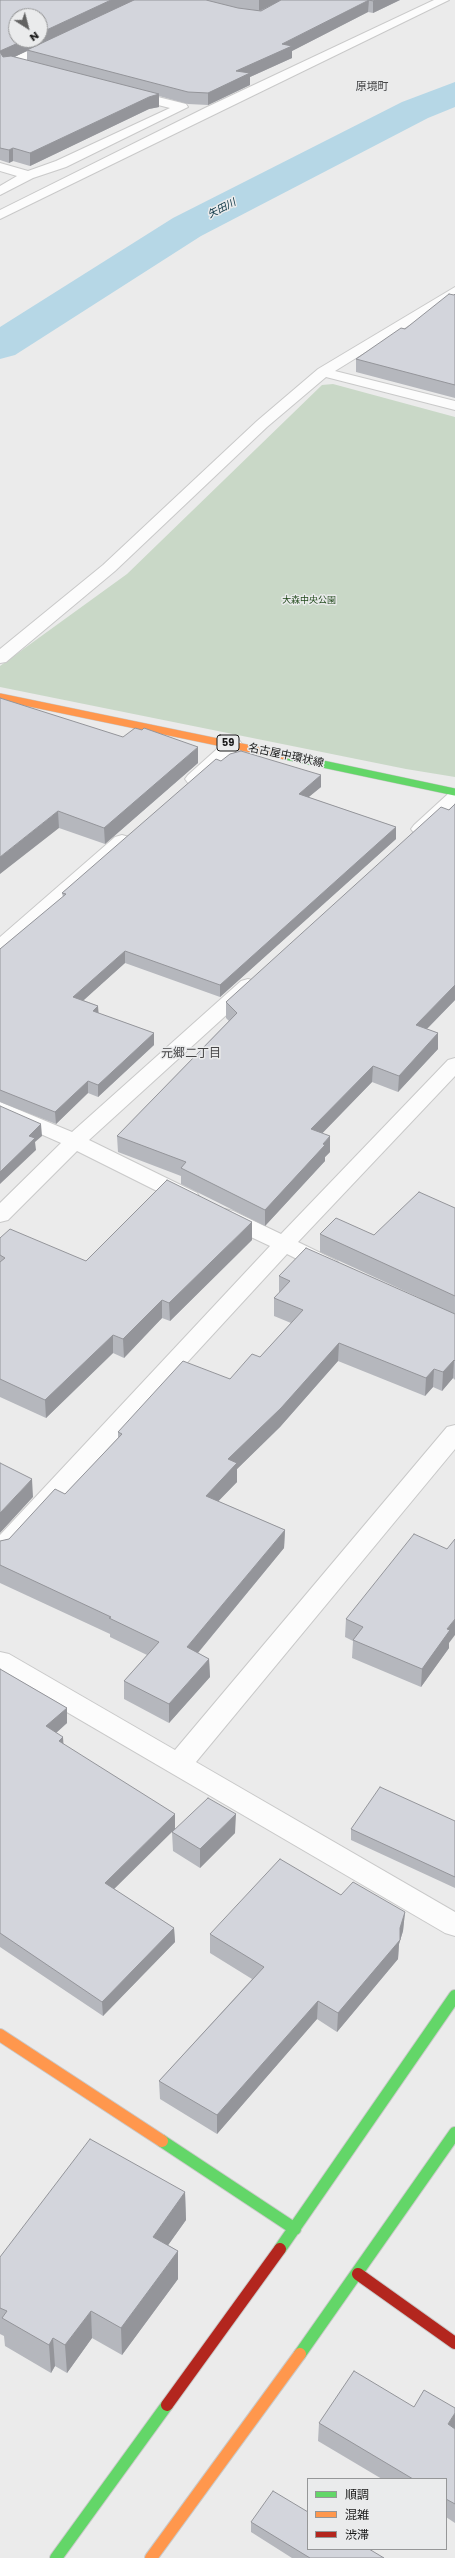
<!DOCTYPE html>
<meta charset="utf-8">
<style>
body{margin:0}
#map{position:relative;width:455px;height:2558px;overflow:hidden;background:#ebebeb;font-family:Poppins,"Noto Sans JP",sans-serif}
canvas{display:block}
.legend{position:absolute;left:307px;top:2478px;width:140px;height:72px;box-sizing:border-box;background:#eaebec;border:1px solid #969798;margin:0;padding:5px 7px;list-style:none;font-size:12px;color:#191919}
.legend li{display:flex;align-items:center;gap:8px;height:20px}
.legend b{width:20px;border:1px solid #969798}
.north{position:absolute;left:8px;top:8px;width:40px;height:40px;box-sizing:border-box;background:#eaebec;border:1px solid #969798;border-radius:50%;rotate:144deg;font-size:11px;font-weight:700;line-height:16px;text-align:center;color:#191919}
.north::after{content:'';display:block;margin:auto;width:14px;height:18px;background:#626262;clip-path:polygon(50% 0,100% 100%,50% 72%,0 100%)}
</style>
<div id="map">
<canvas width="455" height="2558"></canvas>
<ul class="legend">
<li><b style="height:5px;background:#63d668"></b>順調</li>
<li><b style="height:5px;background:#ff974d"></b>混雑</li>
<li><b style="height:5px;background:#b3261e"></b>渋滞</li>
</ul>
<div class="north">N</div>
</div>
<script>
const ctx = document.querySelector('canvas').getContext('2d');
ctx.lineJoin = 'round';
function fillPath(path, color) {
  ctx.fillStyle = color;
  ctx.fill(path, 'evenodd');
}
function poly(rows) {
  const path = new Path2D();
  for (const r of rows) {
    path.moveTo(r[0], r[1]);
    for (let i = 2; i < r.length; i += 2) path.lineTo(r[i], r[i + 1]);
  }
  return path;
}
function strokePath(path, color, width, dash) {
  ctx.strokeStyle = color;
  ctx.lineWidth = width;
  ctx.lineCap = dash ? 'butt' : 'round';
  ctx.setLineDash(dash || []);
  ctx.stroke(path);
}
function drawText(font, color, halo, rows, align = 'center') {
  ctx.font = font + ' Poppins,"Noto Sans JP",sans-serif';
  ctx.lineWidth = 3;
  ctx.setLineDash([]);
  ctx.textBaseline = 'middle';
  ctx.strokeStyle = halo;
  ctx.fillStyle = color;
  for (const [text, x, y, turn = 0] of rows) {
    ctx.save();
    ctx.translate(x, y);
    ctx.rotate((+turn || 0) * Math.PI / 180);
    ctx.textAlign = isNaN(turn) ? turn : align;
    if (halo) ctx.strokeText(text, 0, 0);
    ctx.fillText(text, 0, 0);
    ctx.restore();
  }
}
fillPath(poly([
 [333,384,455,417,455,777,406,769,0,687,0,666,127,574,322,385]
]), '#c9d8c7');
fillPath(poly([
 [455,82,455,107,428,118,201,236,15,355,0,359,0,327,173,218,402,102,455,82]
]), '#b6d7e6');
const street = poly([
 [434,0,449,0,0,219,0,210,205,108,434,0],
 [54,39,60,43,58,46,0,72,0,63,54,39],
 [130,90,186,104,188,107,66,167,33,178,0,195,0,186,17,176,0,171,0,163,28,171,56,161,170,108,126,97,124,94,130,90],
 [455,287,455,297,335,371,455,401,455,410,326,377,267,427,115,571,6,662,0,663,0,649,103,565,257,421,318,369,455,287],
 [233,739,239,740,242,744,239,748,200,783,188,783,185,779,188,775,227,740,233,739],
 [455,792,455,807,426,833,414,833,411,829,414,825,449,793,455,792],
 [122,835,129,837,131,841,129,845,7,951,0,953,0,937,115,837,122,835],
 [248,979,255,981,258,985,255,989,89,1140,197,1193,200,1198,197,1203,189,1205,181,1203,77,1151,8,1220,0,1222,0,1203,61,1143,0,1116,0,1102,72,1132,241,981,248,979],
 [455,1058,455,1076,298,1242,337,1261,340,1266,337,1271,329,1273,321,1271,287,1254,9,1556,0,1559,0,1535,270,1246,217,1221,214,1216,217,1211,225,1209,233,1211,281,1234,448,1060,455,1058],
 [455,1425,455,1449,196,1762,455,1912,455,1936,445,1933,0,1673,0,1652,9,1654,175,1750,447,1427,455,1425]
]);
const fastFar1 = poly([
 [285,756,455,792]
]);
const fast = poly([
 [162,2141,295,2229],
 [280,2249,455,1996],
 [300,2354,455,2133],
 [56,2558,167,2405]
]);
const slowFar1 = poly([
 [0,697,285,756]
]);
const slow = poly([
 [0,2035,162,2141],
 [151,2558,300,2354]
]);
const jam = poly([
 [358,2274,455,2343],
 [167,2405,280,2249]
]);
strokePath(street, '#c9c9c9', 2);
strokePath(fastFar1, '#c9c9c9', 8);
strokePath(fast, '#c9c9c9', 14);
strokePath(slowFar1, '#c9c9c9', 8);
strokePath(slow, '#c9c9c9', 14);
strokePath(jam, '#c9c9c9', 14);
fillPath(street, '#fcfcfc');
strokePath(fastFar1, '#63d668', 7);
strokePath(fast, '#63d668', 12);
strokePath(slowFar1, '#ff974d', 7);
strokePath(slow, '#ff974d', 12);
strokePath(jam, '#b3261e', 12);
fillPath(poly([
 [0,0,400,0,373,13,368,12,292,51,292,58,250,77,250,85,208,105,188,104,159,96,159,107,149,109,30,166,13,161,9,163,0,160],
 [27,51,27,61,14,57],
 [455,294,455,398,356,372,356,359,405,329],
 [0,698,198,763,105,844,59,828],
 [221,761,321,775,321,787,308,797,396,827,396,839,220,997,125,963,83,1000,98,1006,98,1013,154,1033,154,1045,98,1097,88,1093,56,1124,0,1102,0,949,63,897,62,893],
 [455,804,455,1000,427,1029,438,1033,438,1049,398,1092,372,1082,322,1133,330,1152,325,1157,325,1161,265,1226,181,1184,181,1176,118,1152,117,1136,229,1021,226,1018,226,1002],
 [455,1208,455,1380,453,1378,442,1391,433,1387,425,1396,338,1361,280,1427,237,1469,237,1482,218,1501,285,1530,284,1548,198,1653,209,1659,210,1677,169,1723,124,1699,124,1681,147,1655,110,1637,110,1634,0,1583,0,1541,9,1539,65,1494,118,1439,118,1432,230,1379,260,1357,291,1323,274,1316,274,1298,279,1293,279,1276,422,1299,320,1252,320,1234,374,1235],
 [0,1238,86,1261,252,1240,170,1321,162,1318,124,1358,113,1353,46,1418,0,1397],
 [346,1619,449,1643,449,1648,421,1687,352,1658,353,1641,345,1637],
 [0,1669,67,1708,67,1723,56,1733,64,1745,114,1889,174,1928,175,1942,103,2016,0,1947],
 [455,1821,455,1888,351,1840,351,1829],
 [172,1832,235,1833,200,1868,173,1851],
 [341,1895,405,1912,403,1931,399,1944,398,1959,337,2032,317,2019,217,2134,160,2099,159,2081,252,1979,210,1953,210,1934],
 [185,2192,186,2220,168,2245,178,2251,178,2279,122,2355,92,2338,67,2373,55,2366,51,2373,5,2346,4,2336,0,2334,0,2257],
 [414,2407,455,2429,455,2523,446,2517,446,2479,382,2479,318,2441,319,2423],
 [251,2522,384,2558,292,2558,251,2532]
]), '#b5b7bd');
fillPath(poly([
 [111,0,136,0,27,50,27,51,0,64,0,51,25,40,40,40,40,33],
 [259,0,283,0,259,11],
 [369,0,368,12,292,51,292,58,250,77,250,85,208,105,208,93,236,71,282,44],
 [376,0,400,0,373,13,373,1],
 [159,94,159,107,149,109,30,166,30,153,149,97],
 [13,148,13,161,9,163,9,150],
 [198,747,198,763,105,844,104,828],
 [321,775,321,787,298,806,299,794],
 [58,811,59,828,0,874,0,857],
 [396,827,396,839,220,997,220,985],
 [125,951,125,963,74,1009,73,997],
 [455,985,455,1000,415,1041,416,1025],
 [98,1006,99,1018,93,1011],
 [154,1033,154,1045,98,1097,98,1085],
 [438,1033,438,1049,398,1092,399,1076],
 [373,1066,372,1082,311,1145,311,1129],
 [88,1081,88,1093,56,1124,55,1112],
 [41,1124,42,1136,35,1142,36,1150,0,1184,0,1172,29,1136],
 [330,1136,330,1152,325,1157,325,1161,265,1226,265,1210],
 [252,1222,252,1240,170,1321,169,1303],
 [162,1300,162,1318,124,1358,123,1339],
 [113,1335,113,1353,46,1418,45,1400],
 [339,1343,338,1361,280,1427,237,1469,237,1482,206,1514,206,1496,228,1459],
 [454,1360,453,1378,442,1391,443,1372],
 [434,1369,433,1387,425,1396,426,1378],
 [32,1479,33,1497,0,1533,0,1513],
 [285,1530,284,1548,187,1666,187,1647],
 [455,1619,455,1635,449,1643,449,1648,421,1687,422,1669,447,1629],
 [209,1659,210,1677,169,1723,169,1704],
 [67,1708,67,1723,47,1741,46,1726],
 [63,1737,64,1752,59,1741],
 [175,1814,175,1829,105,1898,105,1883],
 [236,1814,235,1833,200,1868,200,1849],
 [405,1912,403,1931,399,1944,398,1959,337,2032,338,2013,400,1928],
 [174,1928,175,1942,103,2016,102,2002],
 [318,2001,317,2019,217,2134,217,2115],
 [185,2192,186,2220,154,2265,153,2237],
 [178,2251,178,2279,122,2355,121,2328],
 [91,2311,92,2338,67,2373,65,2345],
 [53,2338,55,2366,51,2373,49,2345],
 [455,2413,455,2428,446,2442,448,2424]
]), '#94959a');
const building = poly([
 [0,0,111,0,40,33,40,16,16,16,16,40,25,40,0,51,0,0],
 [134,0,206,0,238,8,261,11,281,0,376,0,373,1,369,0,282,44,292,46,236,71,250,73,208,93,188,92,27,50,134,0],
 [0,52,3,57,11,56,159,94,149,97,30,153,13,148,9,150,0,148,0,52],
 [449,294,454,295,455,294,455,385,356,359,401,328,405,329,449,294],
 [0,698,123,737,135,728,142,730,144,728,198,747,104,828,58,811,0,857,0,698],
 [241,751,321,775,299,794,396,827,220,985,125,951,73,997,98,1006,93,1011,154,1033,98,1085,88,1081,55,1112,0,1090,0,949,66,894,62,893,216,759,221,761,230,754,241,751],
 [455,804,455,985,416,1025,438,1033,399,1076,373,1066,311,1129,330,1136,323,1144,325,1145,265,1210,181,1168,186,1162,117,1136,237,1013,226,1002,441,807,449,810,455,804],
 [0,1106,41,1124,29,1136,35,1138,0,1172,0,1106],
 [167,1180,252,1222,169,1303,162,1300,123,1339,113,1335,45,1400,0,1379,0,1262,5,1258,0,1255,0,1238,10,1229,86,1261,167,1180],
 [419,1192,455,1208,455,1296,320,1234,336,1218,374,1235,419,1192],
 [306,1248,455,1314,455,1361,454,1360,443,1372,434,1369,426,1378,339,1343,281,1408,228,1459,237,1463,206,1496,285,1530,187,1647,209,1659,169,1704,124,1681,159,1642,109,1618,111,1617,0,1565,0,1541,9,1539,55,1489,65,1494,122,1434,118,1432,183,1361,230,1379,252,1354,260,1357,303,1310,274,1298,290,1281,279,1276,306,1248],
 [0,1463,32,1479,0,1513,0,1463],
 [414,1534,447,1549,455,1539,455,1619,447,1629,450,1630,422,1669,353,1640,363,1627,346,1619,414,1534],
 [0,1669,67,1708,46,1726,63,1737,59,1741,175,1814,105,1883,174,1928,102,2002,0,1933,0,1669],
 [380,1787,455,1821,455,1877,351,1829,380,1787],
 [208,1798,236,1814,200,1849,172,1832,208,1798],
 [280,1859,341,1895,353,1882,405,1912,400,1928,400,1940,338,2013,318,2001,217,2115,159,2081,264,1967,210,1934,280,1859],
 [90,2139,185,2192,153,2237,178,2251,121,2328,91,2311,65,2345,53,2338,49,2345,2,2318,7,2311,0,2308,0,2257,90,2139],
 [354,2371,414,2407,424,2390,455,2408,455,2413,448,2424,455,2429,455,2504,446,2499,446,2479,413,2479,319,2423,354,2371],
 [273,2491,308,2512,308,2549,369,2549,384,2558,310,2558,251,2522,273,2491]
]);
fillPath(building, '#d3d5dc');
strokePath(building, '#94959a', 1);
drawText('9px', '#214a1b', '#eaebec', [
 ["大森中央公園",309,601]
]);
drawText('italic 10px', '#073141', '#eaebec', [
 ["矢田川",222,209,-27]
]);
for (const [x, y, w] of [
 [228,743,22]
]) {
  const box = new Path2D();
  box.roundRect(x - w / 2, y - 8, w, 16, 3);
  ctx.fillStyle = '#eaebec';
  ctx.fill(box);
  strokePath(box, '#191919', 1);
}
drawText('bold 10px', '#191919', null, [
 ["59",228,743]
]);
drawText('11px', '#454546', '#eaebec', [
 ["原境町",372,87]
]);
drawText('11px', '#191919', '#eaebec', [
 ["名古屋中環状線",286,756,12]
]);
drawText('12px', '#454546', '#eaebec', [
 ["元郷二丁目",191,1054]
]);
</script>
